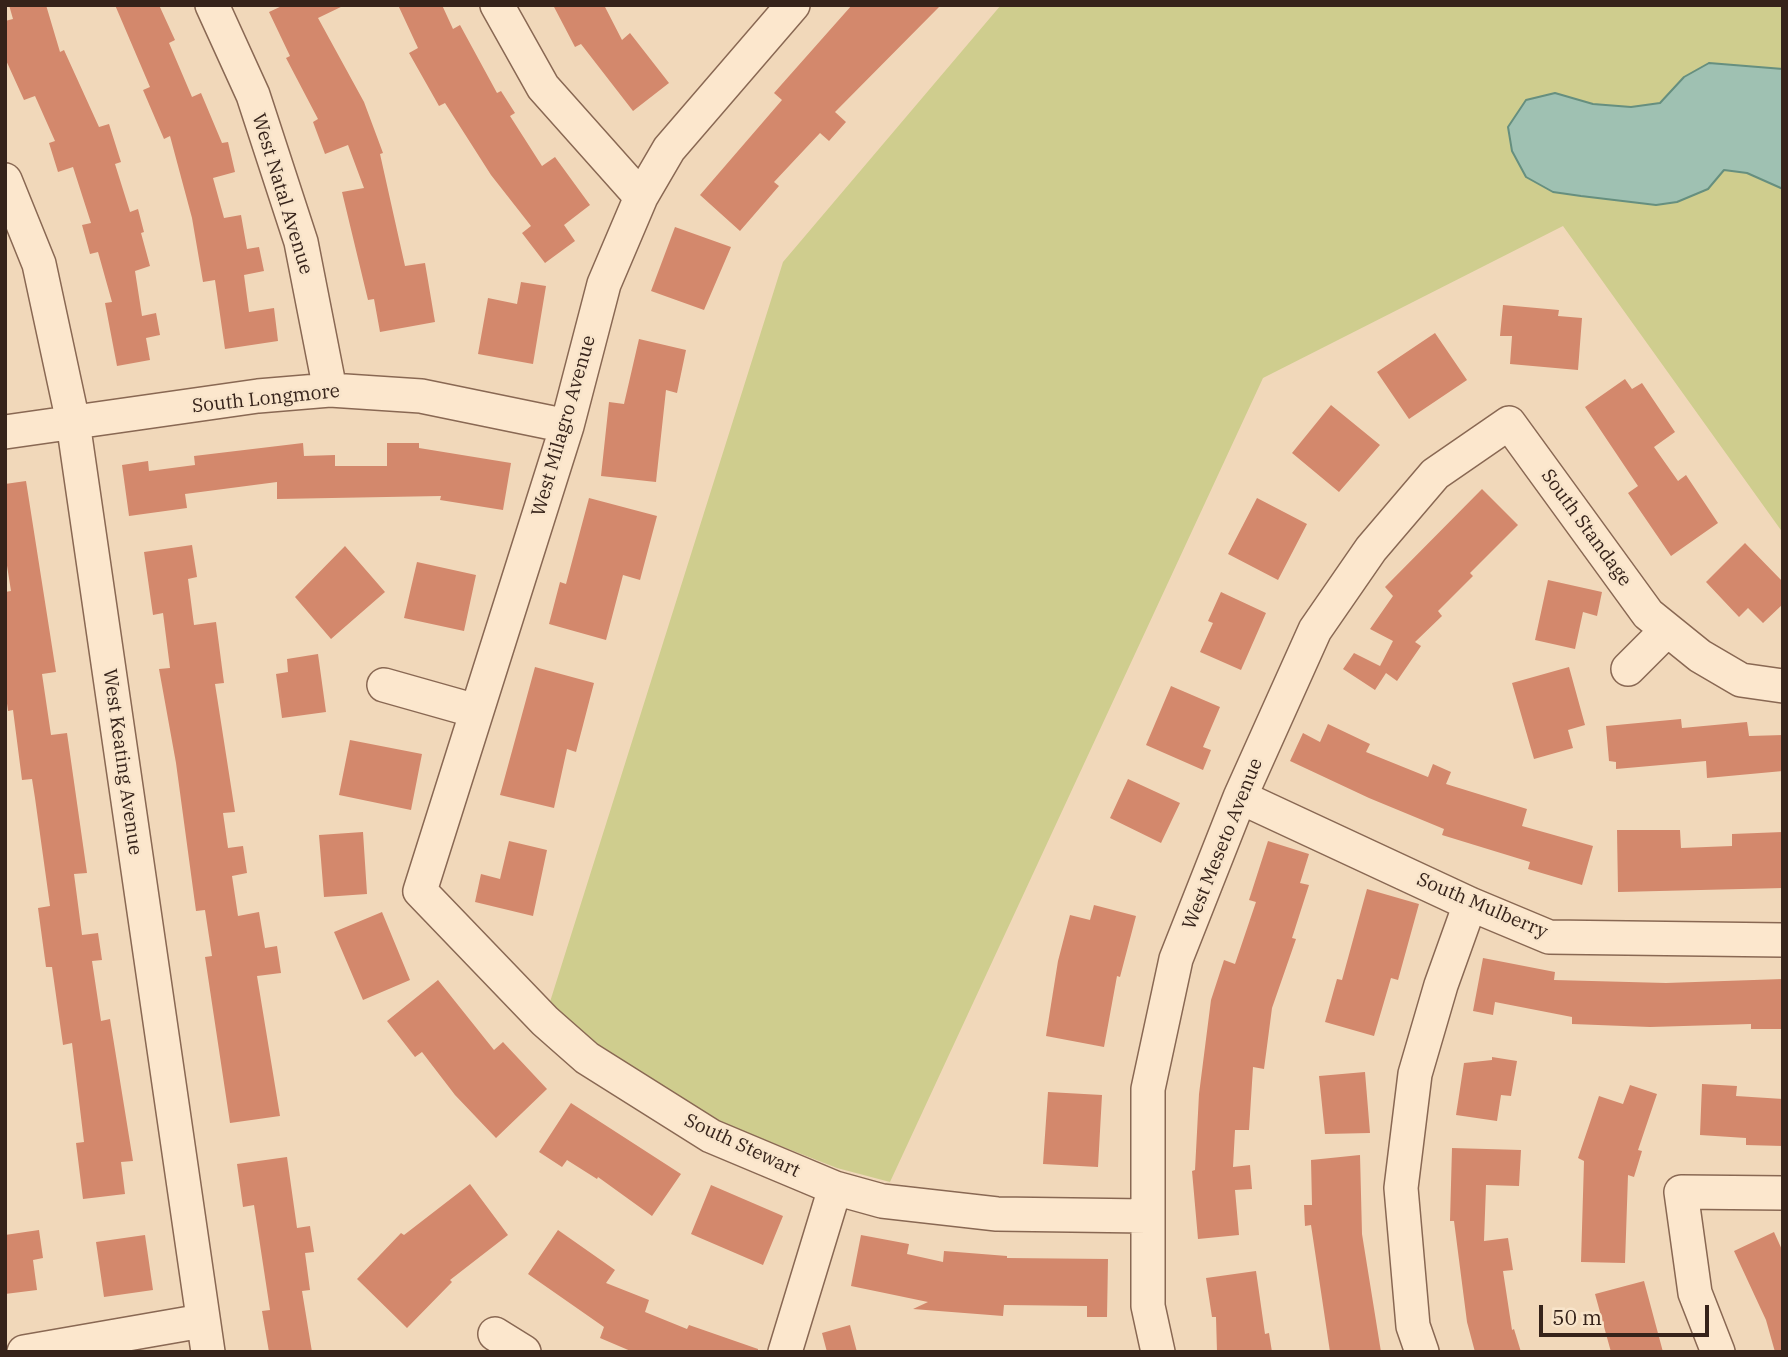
<!DOCTYPE html>
<style>
body{margin:0}
#map{position:relative;width:1788px;height:1357px;overflow:hidden;background:#f1d8ba;font-family:"IBM Plex Serif",serif}
canvas{display:block}
.frame{position:absolute;inset:0;border:7px solid #36231a;pointer-events:none}
.scale{position:absolute;left:1539px;top:1305px;width:170px;height:32px;box-sizing:border-box;border:4px solid #36231a;border-top:0;padding-left:9px;font-size:21px;line-height:24px;white-space:nowrap;color:#36231a;-webkit-text-stroke:5px #f8e4ca;paint-order:stroke}
</style>
<div id="map">
<canvas width="1788" height="1357"></canvas>
<div class="frame"></div>
<div class="scale">50 m</div>
</div>
<script>
const ctx = document.querySelector('canvas').getContext('2d');
ctx.lineJoin = 'round';
function fillPath(path, color) {
  ctx.fillStyle = color;
  ctx.fill(path, 'evenodd');
}
function poly(rows) {
  const path = new Path2D();
  for (const r of rows) {
    path.moveTo(r[0], r[1]);
    for (let i = 2; i < r.length; i += 2) path.lineTo(r[i], r[i + 1]);
  }
  return path;
}
function strokePath(path, color, width, dash) {
  ctx.strokeStyle = color;
  ctx.lineWidth = width;
  ctx.lineCap = dash ? 'butt' : 'round';
  ctx.setLineDash(dash || []);
  ctx.stroke(path);
}
function drawText(font, color, halo, rows, align = 'center') {
  ctx.font = font + ' "IBM Plex Serif",serif';
  ctx.lineWidth = 5;
  ctx.setLineDash([]);
  ctx.textBaseline = 'middle';
  ctx.strokeStyle = halo;
  ctx.fillStyle = color;
  for (const [text, x, y, turn = 0] of rows) {
    ctx.save();
    ctx.translate(x, y);
    ctx.rotate((+turn || 0) * Math.PI / 180);
    ctx.textAlign = isNaN(turn) ? turn : align;
    if (halo) ctx.strokeText(text, 0, 0);
    ctx.fillText(text, 0, 0);
    ctx.restore();
  }
}
fillPath(poly([
 [1001,5,1783,5,1783,533,1563,226,1263,378,890,1182,837,1168,727,1125,671,1097,607,1056,549,1005,783,262]
]), '#cfcd8e');
const water = poly([
 [1709,63,1783,69,1783,189,1747,173,1724,170,1708,189,1677,202,1656,205,1581,196,1553,192,1526,177,1512,151,1508,127,1526,100,1555,93,1593,104,1631,107,1660,103,1684,77,1709,63]
]);
fillPath(water, '#9fc1b2');
strokePath(water, '#668f7f', 2);
fillPath(poly([
 [9,5,46,5,60,52,64,50,99,127,109,124,121,162,115,164,130,212,138,209,144,232,141,233,150,266,135,271,142,316,156,313,160,335,146,338,150,360,117,366,105,303,112,302,98,252,90,254,82,225,91,223,73,167,58,172,49,143,55,141,35,96,24,100,5,58,5,21,13,19],
 [115,5,159,5,175,40,169,43,192,97,201,93,222,143,228,142,235,172,213,178,224,218,241,215,247,249,259,247,264,271,244,275,249,312,274,308,278,341,225,349,215,280,203,282,192,218,170,136,164,139,143,90,150,87],
 [284,5,345,5,318,18,364,102,383,153,380,154,405,266,425,263,435,322,380,332,374,299,368,300,342,192,364,188,348,145,325,154,313,122,318,119,286,58,290,56,269,12],
 [398,5,442,5,453,29,460,25,497,93,501,91,515,113,510,116,542,166,555,157,590,205,564,225,575,241,545,263,522,233,531,226,491,175,445,103,439,106,409,53,418,48],
 [553,5,604,5,622,40,630,33,669,83,633,111,581,44,575,47],
 [852,5,941,5,835,112,846,122,829,141,820,133,774,182,779,186,740,231,700,195,782,100,774,93],
 [675,227,731,247,704,310,651,291],
 [521,282,546,286,533,364,478,354,488,298,517,304],
 [1503,305,1559,310,1558,316,1582,318,1578,370,1510,364,1512,336,1500,336],
 [1435,333,1467,380,1409,419,1377,372],
 [639,339,686,350,677,393,666,390,656,482,601,476,609,402,624,404],
 [1625,379,1632,389,1642,383,1675,432,1654,447,1678,481,1686,475,1718,523,1671,556,1628,493,1638,486,1585,407],
 [1331,405,1380,445,1339,492,1292,453],
 [303,443,304,456,335,455,335,466,387,466,387,443,419,443,419,448,511,463,503,510,440,500,441,496,277,499,277,482,185,494,187,508,129,516,122,465,148,461,149,471,195,465,194,456],
 [26,481,56,672,42,674,51,735,67,733,87,873,74,874,82,935,98,933,102,960,92,961,101,1021,110,1019,133,1161,121,1162,125,1194,83,1199,76,1143,84,1142,72,1043,63,1045,52,967,46,967,38,908,50,906,35,798,32,779,22,780,13,710,8,711,5,688,5,592,11,591,5,553,5,484],
 [1482,489,1518,525,1470,573,1473,576,1438,611,1442,616,1415,642,1421,646,1397,681,1386,673,1375,690,1343,669,1354,653,1380,666,1393,641,1370,629,1393,596,1385,587],
 [589,498,657,516,640,580,623,575,606,640,549,624,560,582,566,584],
 [1257,498,1307,524,1278,580,1228,554],
 [1745,543,1783,582,1783,604,1763,623,1748,608,1739,617,1706,582],
 [192,545,197,577,188,579,194,625,216,622,224,683,215,684,235,812,223,813,228,848,243,846,247,873,232,876,238,916,259,912,265,948,277,946,281,973,257,976,280,1116,230,1123,205,957,212,956,205,910,196,911,176,763,159,669,170,668,163,613,153,615,144,552],
 [345,546,385,592,331,639,295,597],
 [417,562,476,575,464,631,404,618],
 [1548,580,1602,592,1597,616,1583,612,1575,649,1535,640],
 [1221,592,1266,613,1241,670,1200,652,1213,623,1208,621],
 [318,654,326,712,282,718,276,674,288,672,287,659],
 [535,667,594,683,576,752,567,749,554,808,500,795],
 [1569,667,1585,725,1568,730,1573,748,1534,759,1512,683],
 [1171,686,1220,707,1203,747,1211,750,1203,770,1146,745],
 [1681,719,1682,728,1747,722,1749,736,1783,735,1783,771,1707,778,1706,761,1616,769,1616,762,1609,761,1606,726],
 [1328,724,1370,744,1366,752,1428,777,1433,764,1451,772,1446,784,1527,809,1522,826,1593,846,1582,885,1528,869,1530,862,1442,835,1444,829,1369,798,1290,761,1303,733,1320,742],
 [350,740,422,754,411,810,339,795],
 [1128,779,1180,803,1161,843,1110,818],
 [1617,830,1680,830,1681,848,1732,846,1732,834,1783,832,1783,888,1618,892],
 [363,832,367,894,324,897,319,835],
 [509,841,547,850,533,916,475,902,481,874,500,879],
 [1268,841,1309,854,1300,883,1309,885,1292,938,1296,939,1272,1008,1264,1069,1253,1067,1249,1130,1235,1130,1233,1167,1250,1165,1252,1189,1235,1190,1239,1235,1198,1239,1192,1171,1195,1170,1199,1094,1211,1000,1224,960,1235,964,1256,902,1249,900],
 [1367,889,1419,904,1398,980,1391,978,1374,1036,1325,1022,1337,979,1342,980],
 [1094,905,1136,916,1120,977,1117,976,1104,1047,1046,1036,1058,961,1070,915,1090,920],
 [382,912,410,980,363,1000,334,932],
 [1483,958,1555,972,1554,980,1666,983,1783,979,1783,1029,1751,1029,1751,1024,1650,1027,1572,1024,1572,1017,1495,1002,1493,1015,1473,1011],
 [438,980,494,1050,503,1042,547,1089,496,1138,455,1095,422,1052,415,1057,387,1021],
 [1492,1057,1517,1061,1511,1096,1501,1095,1497,1121,1456,1115,1464,1063,1492,1060],
 [1365,1072,1370,1133,1325,1134,1319,1076],
 [1702,1084,1737,1086,1736,1096,1783,1099,1783,1146,1746,1145,1746,1138,1700,1135],
 [1630,1085,1657,1094,1638,1150,1642,1151,1634,1177,1628,1175,1625,1263,1581,1262,1584,1161,1578,1158,1599,1096,1623,1104],
 [1048,1092,1102,1095,1098,1167,1043,1164],
 [571,1103,681,1174,652,1216,598,1177,597,1179,567,1160,562,1167,539,1152],
 [1452,1148,1521,1150,1519,1186,1486,1185,1484,1241,1508,1238,1513,1270,1503,1271,1512,1330,1514,1329,1521,1352,1475,1352,1467,1322,1454,1221,1450,1221],
 [1360,1155,1362,1234,1381,1352,1330,1352,1311,1225,1305,1226,1304,1205,1312,1205,1311,1160],
 [287,1157,297,1228,310,1226,314,1252,305,1253,310,1290,302,1291,312,1352,269,1352,262,1311,270,1310,254,1205,243,1207,237,1164],
 [470,1184,508,1235,450,1280,452,1282,407,1328,357,1279,401,1233,404,1235],
 [711,1185,783,1216,763,1265,691,1234],
 [39,1230,43,1258,33,1260,37,1290,5,1294,5,1235],
 [558,1230,615,1270,606,1283,649,1300,645,1312,687,1329,689,1325,758,1349,758,1352,633,1352,600,1338,604,1327,528,1274],
 [1774,1232,1783,1252,1783,1352,1775,1352,1766,1320,1734,1251],
 [145,1235,153,1290,104,1297,96,1242],
 [861,1235,909,1244,907,1254,943,1262,944,1251,1007,1256,1007,1258,1108,1259,1107,1317,1087,1317,1087,1306,1004,1305,1003,1316,913,1309,928,1302,851,1286],
 [1256,1271,1265,1334,1269,1333,1272,1352,1217,1352,1216,1317,1212,1317,1206,1278],
 [1644,1281,1663,1352,1611,1352,1595,1294],
 [850,1325,857,1352,827,1352,822,1333]
]), '#d3886c');
const minor = poly([
 [212,5,253,95,301,242,330,390],
 [497,5,543,87,641,197],
 [793,5,669,149,641,197,604,284,567,426,420,891,545,1021,587,1058,711,1136,835,1188,882,1201,997,1214,1146,1216],
 [5,180,39,264,73,422,208,1352],
 [5,432,258,396,330,390,421,396,567,426],
 [1628,669,1667,630],
 [384,685,476,711],
 [1240,797,1470,904,1549,937,1783,940],
 [495,1334,524,1352],
 [24,1352,202,1321],
 [785,1352,835,1188],
 [1158,1352,1148,1306,1148,1089,1176,959,1240,797,1315,630,1371,549,1435,474,1509,423,1648,614,1700,656,1741,680,1783,686],
 [1422,1352,1413,1326,1401,1188,1415,1074,1441,985,1470,904],
 [1718,1352,1695,1293,1681,1192,1783,1193]
]);
strokePath(minor, '#896853', 36);
strokePath(minor, '#fce7cd', 33);
drawText('19px', '#36231a', '#f8e4ca', [
 ["West Natal Avenue",282,194,73],
 ["South Longmore",266,399,-6],
 ["West Milagro Avenue",564,426,-74],
 ["South Standage",1586,528,54],
 ["West Keating Avenue",122,762,82],
 ["West Meseto Avenue",1223,844,-68],
 ["South Mulberry",1482,906,23],
 ["South Stewart",742,1146,25]
]);
</script>
